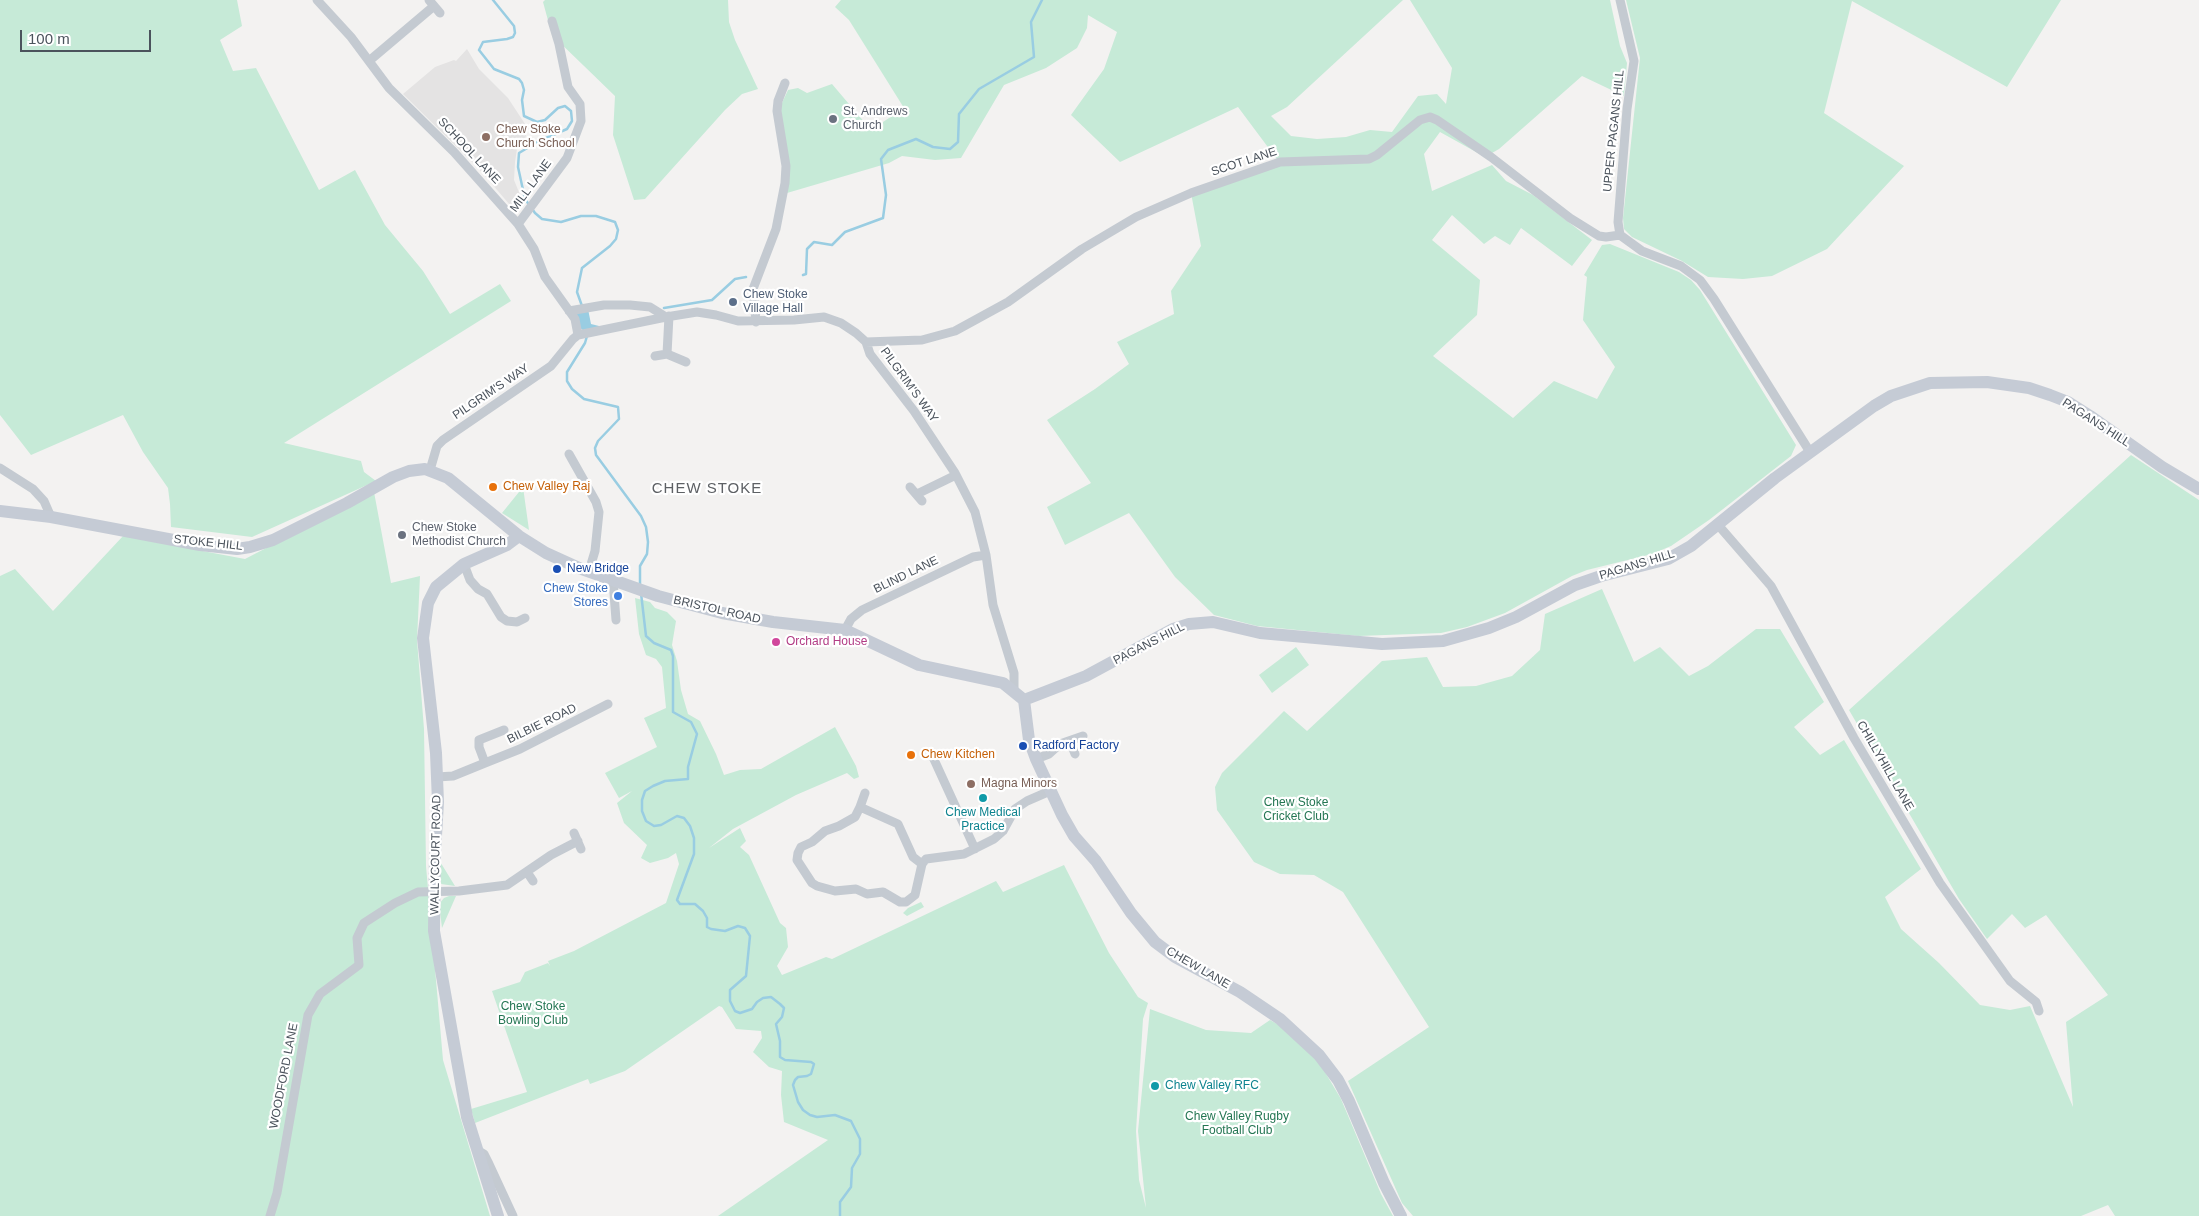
<!DOCTYPE html>
<style>
body{margin:0}
#map{position:relative;width:2199px;height:1216px;overflow:hidden;background:#f3f2f1;font-family:Helvetica,sans-serif}
canvas{display:block}
.scale{position:absolute;left:20px;top:30px;width:131px;height:22px;box-sizing:border-box;border:2px solid #4b535c;border-top:0;padding-left:6px;font-size:15px;line-height:18px;white-space:nowrap;color:#4b535c;-webkit-text-stroke:4px #fff;paint-order:stroke}
</style>
<div id="map">
<canvas width="2199" height="1216"></canvas>
<div class="scale">100 m</div>
</div>
<script>
const ctx = document.querySelector('canvas').getContext('2d');
ctx.lineJoin = 'round';
function fillPath(path, color) {
  ctx.fillStyle = color;
  ctx.fill(path, 'evenodd');
}
function poly(rows) {
  const path = new Path2D();
  for (const r of rows) {
    path.moveTo(r[0], r[1]);
    for (let i = 2; i < r.length; i += 2) path.lineTo(r[i], r[i + 1]);
  }
  return path;
}
function strokePath(path, color, width, dash) {
  ctx.strokeStyle = color;
  ctx.lineWidth = width;
  ctx.lineCap = dash ? 'butt' : 'round';
  ctx.setLineDash(dash || []);
  ctx.stroke(path);
}
function drawText(font, color, halo, rows, align = 'center') {
  ctx.font = font + ' Helvetica,sans-serif';
  ctx.lineWidth = 4.5;
  ctx.setLineDash([]);
  ctx.textBaseline = 'middle';
  ctx.strokeStyle = halo;
  ctx.fillStyle = color;
  for (const [text, x, y, turn = 0] of rows) {
    ctx.save();
    ctx.translate(x, y);
    ctx.rotate((+turn || 0) * Math.PI / 180);
    ctx.textAlign = isNaN(turn) ? turn : align;
    if (halo) ctx.strokeText(text, 0, 0);
    ctx.fillText(text, 0, 0);
    ctx.restore();
  }
}
fillPath(poly([
 [467,49,479,69,508,98,527,127,525,143,517,149,515,162,514,180,523,202,516,212,479,169,403,94,435,67,454,60,456,61]
]), '#e4e3e3');
fillPath(poly([
 [0,0,237,0,242,26,220,40,233,71,256,68,319,190,355,170,385,225,423,271,450,314,500,284,511,301,284,443,361,461,364,472,376,481,252,537,171,527,170,504,168,488,143,452,123,415,31,455,0,415],
 [545,0,728,0,729,22,735,40,758,89,742,94,725,110,645,199,634,200,613,135,615,96,552,35,543,2],
 [841,0,1403,0,1287,107,1271,116,1291,136,1317,139,1346,137,1370,130,1392,132,1418,96,1437,94,1446,104,1452,68,1410,0,1610,0,1620,46,1627,63,1624,96,1582,76,1499,149,1485,157,1440,132,1424,154,1432,191,1492,165,1506,181,1533,195,1592,240,1572,266,1521,228,1510,245,1495,236,1484,244,1452,215,1432,240,1480,280,1477,315,1433,356,1513,418,1554,381,1597,399,1615,367,1583,320,1587,277,1584,275,1602,245,1610,244,1679,272,1691,280,1700,290,1796,445,1791,456,1709,520,1671,546,1652,554,1587,570,1572,576,1505,613,1467,627,1441,633,1358,636,1257,626,1214,615,1175,577,1129,513,1065,545,1047,507,1091,483,1047,420,1095,389,1129,364,1117,342,1174,314,1171,291,1201,246,1191,193,1279,162,1238,107,1120,162,1071,115,1104,69,1117,32,1088,15,1087,28,1077,48,1046,68,1004,85,961,158,935,160,902,156,889,163,787,193,780,114,781,105,788,90,798,88,807,93,832,84,871,130,904,108,849,20,835,7],
 [1626,0,2061,0,2007,87,1852,1,1824,113,1904,166,1827,249,1772,276,1743,279,1708,277,1682,261,1632,237,1624,229,1623,218,1640,58],
 [2131,455,2199,500,2199,1216,2115,1216,2108,1205,2081,1216,1413,1216,1402,1203,1348,1081,1429,1027,1343,892,1314,875,1280,874,1254,862,1217,810,1215,787,1222,773,1284,711,1307,731,1382,661,1427,657,1443,687,1476,686,1512,676,1540,650,1545,614,1602,589,1634,662,1660,647,1689,676,1708,666,1756,629,1780,629,1824,702,1794,727,1820,755,1844,740,1921,869,1885,897,1901,929,1939,963,1980,1005,2010,1010,2030,1006,2073,1107,2066,1022,2108,995,2046,915,2025,928,2012,914,1987,939,1959,899,1849,710],
 [523,487,529,530,502,513],
 [374,492,391,583,420,576,417,640,424,729,426,866,443,1060,490,1216,0,1216,0,576,15,569,53,611,123,536,245,559],
 [635,598,650,602,655,608,667,612,676,621,672,645,677,661,681,690,688,714,700,721,716,754,724,775,740,770,761,769,835,727,856,766,859,777,854,779,847,773,796,795,733,829,709,848,740,828,746,841,740,847,749,855,780,923,786,928,788,947,777,966,782,975,826,957,832,959,996,881,1003,892,1064,865,1109,953,1138,997,1148,1003,1143,1019,1136,1131,1139,1180,1146,1208,1138,1131,1150,1009,1206,1030,1251,1033,1270,1020,1299,1036,1322,1067,1341,1099,1381,1194,1393,1216,718,1216,828,1140,784,1122,781,1095,782,1071,769,1067,753,1052,762,1038,761,1031,736,1029,722,1007,719,1006,625,1071,590,1084,588,1079,475,1123,471,1109,527,1092,492,991,520,982,525,972,548,963,550,966,548,961,574,951,666,903,679,864,676,853,668,858,650,863,641,858,647,845,624,823,617,803,632,791,619,798,605,773,657,747,644,718,666,708,662,667,656,659,646,655,639,634],
 [1296,647,1309,665,1272,693,1259,675],
 [439,860,455,886,441,884],
 [449,896,456,896,442,928,439,904,444,898],
 [921,902,924,907,907,916,903,913,908,908]
]), '#c6ead7');
fillPath(poly([
 [588,309,591,324,599,326,599,329,584,331,580,328,575,311]
]), '#99cde2');
strokePath(poly([
 [493,0,514,26,515,33,513,37,507,39,483,42,479,50,494,69,519,79,522,83,524,90,522,100,524,116,537,122,545,120,558,108,565,106,571,111,572,121,567,129,539,141,519,153,518,167,525,199,535,213,542,219,561,222,581,216,596,216,615,222,618,230,616,239,610,246,582,268,577,292,582,306],
 [803,275,806,274,807,249,814,242,832,245,845,232,883,218,886,195,881,159,888,150,916,139,933,147,950,149,958,142,959,114,979,89,1034,57,1031,22,1042,0],
 [664,308,712,300,735,279,746,277],
 [587,336,585,343,567,372,567,381,572,389,584,399,618,407,619,419,598,441,595,448,596,455,641,516,646,527,648,542,647,554,640,566,640,585],
 [641,593,646,636,654,643,671,650,673,656,673,712,691,722,697,734,688,767,688,779,665,781,653,786,645,791,642,800,642,811,646,821,654,826,661,825,677,816,684,818,690,826,694,838,694,854,677,900,680,904,695,904,703,911,707,918,707,927,711,929,725,931,738,926,745,928,750,936,746,976,730,990,730,1001,735,1011,740,1013,752,1009,757,1002,763,998,771,997,780,1004,784,1008,782,1017,776,1024,780,1041,780,1057,785,1060,811,1062,814,1064,811,1074,807,1076,798,1077,795,1080,793,1085,798,1102,803,1110,810,1115,817,1117,835,1115,851,1121,860,1139,860,1154,852,1168,851,1187,840,1202,840,1216]
]), '#99cde2', 2.5);
strokePath(poly([
 [317,0,351,37,389,88,454,152,518,224,534,249,545,277,575,319,578,335],
 [429,0,440,13],
 [1620,0,1634,61,1627,109,1618,222,1620,235],
 [369,61,434,6],
 [518,224,567,158,581,121,580,104,568,87,559,44,552,21],
 [1620,235,1642,251,1681,266,1700,280,1714,299,1810,452],
 [569,311,604,305,630,305,650,307,666,317],
 [756,322,753,289,776,229,785,183,786,166,777,111,778,101,785,83],
 [866,342,922,340,955,331,1008,302,1082,249,1136,217,1191,193,1280,162,1369,159,1377,155,1420,120,1430,117,1437,120,1491,157,1570,218,1599,236,1606,237,1620,235],
 [667,354,669,316],
 [655,356,667,354,686,362],
 [569,454,596,502,599,512,595,551,589,571],
 [0,468,33,489,44,501,51,517],
 [430,470,437,446,443,440,551,366,573,339,578,335,666,317,697,312,716,315,738,321,794,320,824,317,841,323,856,333,866,342,870,354,914,411,955,473,975,512,986,555,993,605,1014,673,1014,690],
 [910,487,922,501],
 [917,494,956,475],
 [1719,526,1771,586,1854,738,1940,883,2010,981,2036,1002,2039,1011],
 [464,564,470,580,478,589,487,594,501,617,507,621,517,622,525,618],
 [613,580,616,620],
 [845,630,851,619,862,610,973,557,986,555],
 [1070,741,1075,754],
 [932,755,975,849],
 [1036,759,1049,754,1060,744,1083,736],
 [485,763,520,749,608,704],
 [437,777,453,776,485,763,479,747,479,740,504,730],
 [865,793,860,807,898,824,913,857,922,864],
 [860,807,855,817,839,826,825,831,812,842,801,847,798,853,797,860,812,883,817,886,835,891,856,889,867,894,883,892,900,902,906,902,915,895,922,864,926,859,964,854,994,839,1003,831,1015,809,1027,801,1050,791],
 [574,833,581,849],
 [527,872,533,881],
 [479,1151,484,1154,488,1162,513,1216],
 [270,1216,277,1193,308,1015,320,994,359,965,357,938,364,923,395,903,418,892,459,891,507,885,551,855,578,841]
]), '#c4cad1', 9);
strokePath(poly([
 [0,511,51,517,200,545,237,549,250,547,273,540,347,503,393,477,409,471,425,469,448,478,519,536,546,553,579,568,658,596,722,613,773,622,845,630,919,665,1003,683,1024,700],
 [1024,700,1086,676,1173,629,1189,624,1213,622,1260,633,1382,644,1443,641,1489,628,1516,617,1575,585,1601,576,1668,559,1691,546,1775,478,1874,406,1891,396,1930,383,1987,382,2029,388,2050,395,2068,402,2090,416,2162,467,2199,489],
 [1024,700,1029,740,1036,759,1062,815,1074,836,1096,861,1131,913,1155,942,1175,957,1240,992,1280,1019,1319,1055,1338,1080,1349,1101,1384,1183,1401,1216],
 [498,1216,467,1117,434,931,435,853,438,802,436,753,423,638,428,603,436,587,464,564,507,545,519,536]
]), '#c5cbd5', 12);
for (const [x, y, r, color] of [
 [833,119,5,"#6b7280"],
 [486,137,5,"#8d6e63"],
 [733,302,5,"#5c6f8a"],
 [493,487,5,"#e8710a"],
 [402,535,5,"#6b7280"],
 [557,569,5,"#1a4fb4"],
 [618,596,5,"#3f7fe0"],
 [776,642,5,"#d1479c"],
 [1023,746,5,"#1a4fb4"],
 [911,755,5,"#e8710a"],
 [971,784,5,"#8d6e63"],
 [983,798,5,"#0f9aa8"],
 [1155,1086,5,"#0f9aa8"]
]) {
  const dot = new Path2D();
  dot.arc(x, y, r, 0, 2 * Math.PI);
  ctx.fillStyle = color;
  ctx.fill(dot);
  strokePath(dot, '#fff', 2);
}
drawText('12px', '#5b616d', '#fff', [
 ["St. Andrews",843,112],
 ["Church",843,126],
 ["Chew Stoke",412,528],
 ["Methodist Church",412,542]
], 'left');
drawText('12px', '#785e54', '#fff', [
 ["Chew Stoke",496,130],
 ["Church School",496,144],
 ["Magna Minors",981,784]
], 'left');
drawText('12px', '#4b535c', '#fff', [
 ["UPPER PAGANS HILL",1614,131,-84],
 ["SCHOOL LANE",469,151,47],
 ["SCOT LANE",1244,162,-18],
 ["MILL LANE",531,186,-54],
 ["PILGRIM'S WAY",909,385,54],
 ["PILGRIM'S WAY",491,392,-34],
 ["PAGANS HILL",2096,423,33],
 ["STOKE HILL",208,543,6],
 ["PAGANS HILL",1637,565,-17],
 ["BLIND LANE",906,575,-26],
 ["BRISTOL ROAD",717,610,13],
 ["PAGANS HILL",1149,644,-27],
 ["BILBIE ROAD",542,724,-26],
 ["CHILLYHILL LANE",1885,766,60],
 ["WALLYCOURT ROAD",436,855,-89],
 ["CHEW LANE",1198,968,30],
 ["WOODFORD LANE",284,1076,-79]
]);
drawText('12px', '#4e5e75', '#fff', [
 ["Chew Stoke",743,295],
 ["Village Hall",743,309]
], 'left');
drawText('12px', '#c56008', '#fff', [
 ["Chew Valley Raj",503,487],
 ["Chew Kitchen",921,755]
], 'left');
drawText('12px', '#164399', '#fff', [
 ["New Bridge",567,569],
 ["Radford Factory",1033,746]
], 'left');
drawText('12px', '#366cbe', '#fff', [
 ["Chew Stoke",608,589],
 ["Stores",608,603]
], 'right');
drawText('12px', '#b23c85', '#fff', [
 ["Orchard House",786,642]
], 'left');
drawText('12px', '#247653', '#fff', [
 ["Chew Stoke",1296,803],
 ["Cricket Club",1296,817],
 ["Chew Stoke",533,1007],
 ["Bowling Club",533,1021],
 ["Chew Valley Rugby",1237,1117],
 ["Football Club",1237,1131]
]);
drawText('12px', '#0d838f', '#fff', [
 ["Chew Medical",983,813],
 ["Practice",983,827],
 ["Chew Valley RFC",1165,1086,"left"]
]);
ctx.letterSpacing = '1px';
drawText('15px', '#5e6165', '#fff', [
 ["CHEW STOKE",707,489]
]);
ctx.letterSpacing = '0px';
</script>
